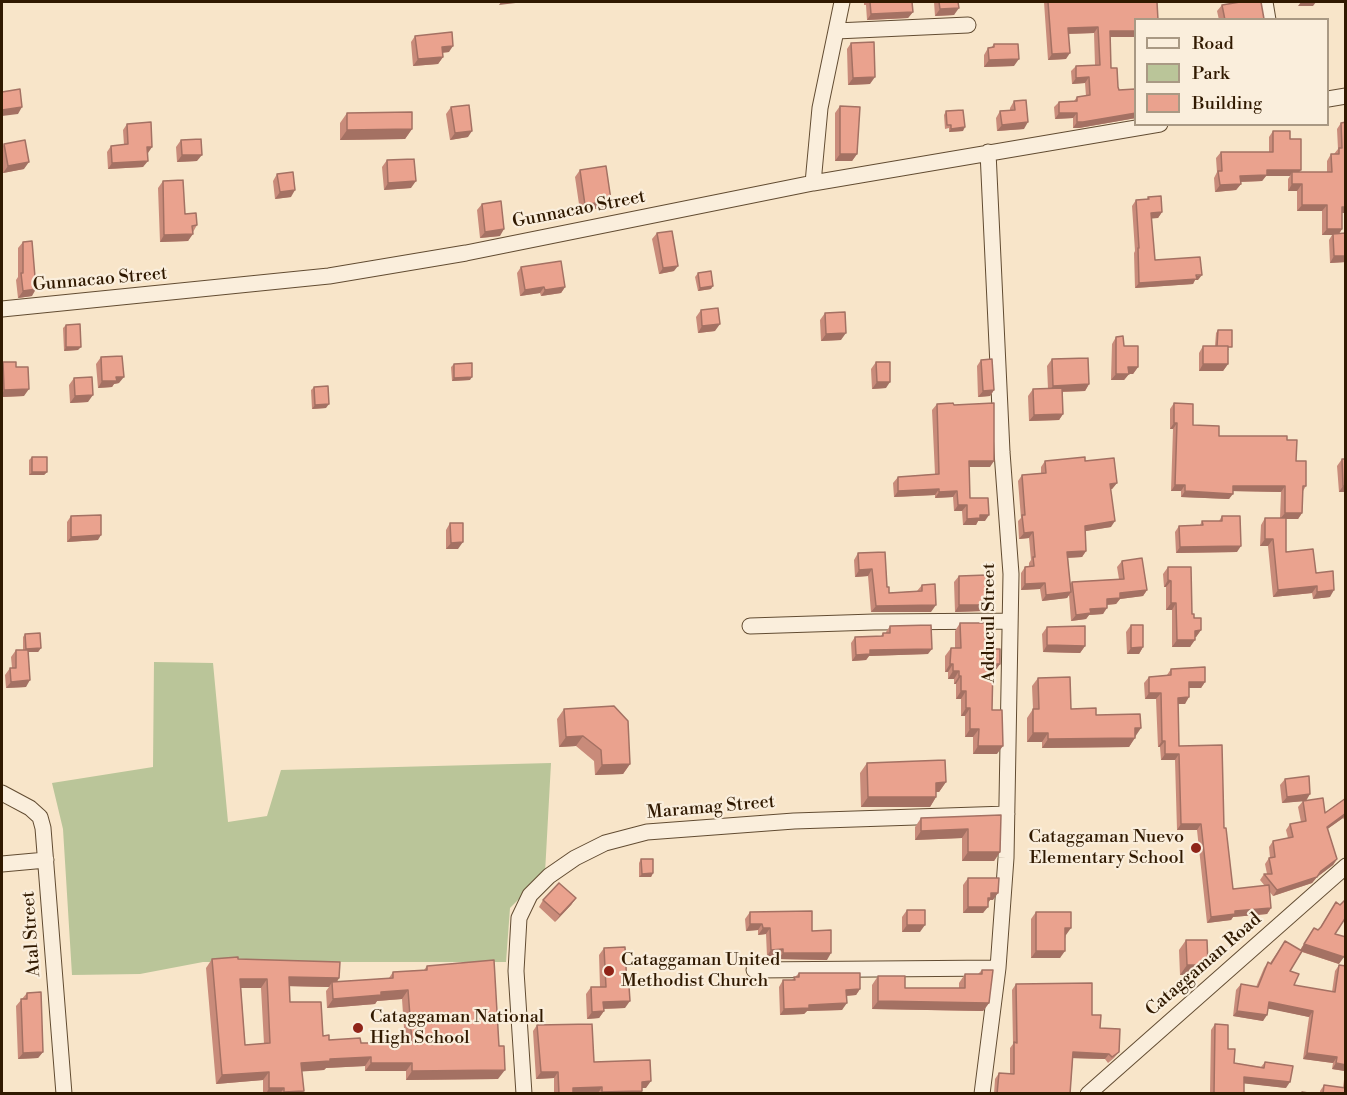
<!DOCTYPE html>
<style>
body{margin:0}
#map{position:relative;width:1347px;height:1095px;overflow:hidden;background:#f8e5c9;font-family:"Libre Bodoni",serif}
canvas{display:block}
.frame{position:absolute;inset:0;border:3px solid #301900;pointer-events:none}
.legend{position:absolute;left:1134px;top:18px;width:195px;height:108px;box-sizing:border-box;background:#faeedc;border:2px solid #a99984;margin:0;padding:8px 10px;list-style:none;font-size:18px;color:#301900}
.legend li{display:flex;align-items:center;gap:12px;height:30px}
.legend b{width:30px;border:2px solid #a99984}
</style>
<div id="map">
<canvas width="1347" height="1095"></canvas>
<div class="frame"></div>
<ul class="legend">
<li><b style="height:8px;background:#faeedc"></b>Road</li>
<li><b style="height:16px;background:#bac599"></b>Park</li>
<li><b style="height:16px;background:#eaa28e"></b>Building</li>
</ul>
</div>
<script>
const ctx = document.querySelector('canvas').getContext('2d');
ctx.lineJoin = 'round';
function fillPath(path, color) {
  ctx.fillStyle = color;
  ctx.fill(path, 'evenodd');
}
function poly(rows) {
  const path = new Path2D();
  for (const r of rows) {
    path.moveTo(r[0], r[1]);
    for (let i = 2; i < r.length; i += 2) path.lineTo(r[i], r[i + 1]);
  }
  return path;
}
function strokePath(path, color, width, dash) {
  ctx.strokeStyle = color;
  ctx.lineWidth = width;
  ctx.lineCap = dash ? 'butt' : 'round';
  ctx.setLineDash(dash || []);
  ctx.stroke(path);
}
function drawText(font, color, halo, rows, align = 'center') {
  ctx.font = font + ' "Libre Bodoni",serif';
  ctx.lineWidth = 4.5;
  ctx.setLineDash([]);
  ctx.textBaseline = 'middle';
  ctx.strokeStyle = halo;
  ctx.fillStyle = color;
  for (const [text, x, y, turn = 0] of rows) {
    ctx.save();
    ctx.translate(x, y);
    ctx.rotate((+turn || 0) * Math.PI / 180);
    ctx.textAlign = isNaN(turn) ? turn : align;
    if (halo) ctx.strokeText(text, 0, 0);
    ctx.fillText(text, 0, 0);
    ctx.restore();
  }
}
fillPath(poly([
 [154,662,213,663,228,822,267,816,281,770,551,763,545,873,510,908,506,962,203,962,140,974,72,975,63,829,52,783,153,767]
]), '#bac599');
const minor = poly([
 [1265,2,1268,20],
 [836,31,968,25],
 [1328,99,1346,96],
 [813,183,820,108,842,2],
 [2,309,329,276,466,253,813,183,1160,124],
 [750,626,874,622,1010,621],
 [2,793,30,808,40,817,43,828,64,1094],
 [2,864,46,860],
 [754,970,998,968],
 [524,1094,516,971,519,918,530,895,549,876,575,858,605,843,647,832,794,821,1007,814],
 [982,1094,998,968,1006,858,1011,574,1002,452,988,152],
 [1088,1094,1346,866]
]);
strokePath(minor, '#624c32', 17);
strokePath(minor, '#faeedc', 15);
fillPath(poly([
 [864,2,912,2,913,12,908,18,867,20,866,5,864,5],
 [934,2,958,2,954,15,935,16],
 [1044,2,1157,2,1136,20,1136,37,1110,37,1111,68,1119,90,1136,96,1136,118,1079,128,1073,128,1073,118,1055,119,1054,107,1059,102,1074,101,1077,97,1086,96,1085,83,1072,84,1071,71,1076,66,1095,65,1094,33,1068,34,1066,59,1048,60],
 [1222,5,1264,19,1263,20,1219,20,1217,11],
 [415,36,449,52,442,53,443,57,438,64,413,66,411,42],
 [851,43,870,84,848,85,847,49],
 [994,44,1014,66,984,67,984,55,988,48,991,48],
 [1014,101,1024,129,997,131,996,118,1000,111,1010,110,1010,108],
 [840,106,857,154,852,161,835,161,835,113],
 [451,107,468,137,450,140,446,114],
 [946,111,963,131,949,132,949,128,945,129,944,115],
 [347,113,412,129,405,139,340,140,340,123],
 [1346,122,1346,213,1342,213,1342,229,1339,234,1346,233,1346,262,1330,263,1329,240,1332,235,1322,235,1322,211,1297,211,1297,191,1288,191,1288,179,1290,176,1266,176,1262,181,1241,182,1241,184,1236,190,1215,192,1214,178,1217,172,1216,158,1221,152,1269,152,1269,137,1273,131,1290,139,1299,172,1327,172,1327,161,1331,154,1334,154,1338,149,1337,129,1341,123],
 [127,124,152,147,147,153,143,167,108,169,107,152,111,146,124,145,123,130],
 [181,140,197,161,177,162,176,147],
 [4,144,24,169,3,173,2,163,2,148],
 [387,160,411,188,384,190,382,167],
 [580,170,611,200,607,207,580,211,575,177],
 [277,174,291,197,275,199,273,181],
 [163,181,185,214,197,225,188,241,160,242,158,188],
 [1148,197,1162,212,1158,218,1151,218,1155,260,1198,280,1195,280,1193,284,1135,288,1134,253,1135,251,1132,206,1136,200,1146,200],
 [482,204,500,236,480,238,477,210],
 [657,233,674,271,659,274,652,239],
 [23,242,32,296,18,298,16,280,18,277,18,248],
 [521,267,565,287,561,293,541,296,540,293,520,296,517,273],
 [698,273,711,289,698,291,695,277],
 [701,310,715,331,698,333,696,317],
 [825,313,841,340,821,341,820,320],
 [66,325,78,350,64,351,63,328],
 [1218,330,1229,350,1228,350,1228,364,1223,371,1199,371,1199,353,1203,346,1215,346,1216,333],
 [1116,337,1124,346,1138,367,1133,374,1129,374,1124,380,1111,380,1112,344],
 [101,357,119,383,114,384,112,387,98,388,96,364],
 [1052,359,1089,384,1085,391,1063,392,1063,414,1059,420,1029,421,1028,396,1033,389,1048,389,1047,366],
 [981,360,994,390,990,396,978,397,977,366],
 [3,362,16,367,24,396,2,397,2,364],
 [876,362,886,388,872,389,871,369],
 [454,364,470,380,452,381,451,367],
 [74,378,88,402,70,403,69,385],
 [314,387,326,408,312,409,311,390],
 [1174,403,1193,425,1219,436,1287,440,1296,461,1306,486,1303,491,1302,513,1298,519,1286,519,1286,552,1316,573,1330,597,1313,599,1312,593,1273,597,1268,546,1260,546,1261,525,1265,518,1280,518,1281,492,1233,491,1229,499,1181,497,1181,491,1171,491,1173,429,1170,429,1170,409],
 [937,404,954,405,990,467,969,467,970,498,985,521,978,521,976,525,963,525,962,511,954,511,953,497,935,498,935,495,894,497,893,483,898,477,935,474,932,410],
 [32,457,47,472,44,475,29,475,29,460],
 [1342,459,1346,492,1339,492,1337,466],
 [1045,461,1085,461,1117,483,1112,489,1110,489,1111,527,1085,531,1086,551,1082,557,1068,558,1070,584,1072,582,1119,579,1117,567,1122,561,1147,590,1143,596,1120,599,1116,604,1107,605,1103,614,1089,615,1086,619,1071,621,1069,595,1067,598,1042,601,1040,589,1021,590,1021,573,1025,567,1029,566,1029,563,1031,560,1029,538,1019,539,1018,521,1021,518,1018,481,1022,475,1041,473,1041,467],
 [71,516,98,540,67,542,67,522],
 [1222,516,1237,552,1176,553,1175,532,1179,526,1200,525,1202,521,1219,521],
 [450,523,458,549,446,549,446,530],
 [885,552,887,587,889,593,917,591,922,585,931,612,871,612,868,576,855,577,854,560,858,553],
 [1168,567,1201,630,1196,637,1195,637,1190,647,1172,647,1172,610,1166,610,1166,587,1164,587,1163,574],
 [959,576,983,611,955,612,954,582],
 [960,623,988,649,1000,664,994,672,992,672,992,710,997,754,973,754,973,737,965,737,965,716,961,716,961,699,956,699,956,684,954,684,954,679,948,679,948,672,945,672,945,656,951,648,955,648,955,631],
 [1131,625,1143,647,1139,654,1127,654,1126,632],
 [890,626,928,654,869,656,866,660,852,661,851,643,855,637,881,636,883,633,886,633,886,632],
 [1047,627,1085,646,1080,653,1043,652,1042,634],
 [25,634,41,648,38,652,28,652,26,687,6,688,5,675,10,668,12,668,11,657,16,650,23,650,23,637],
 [1171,669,1205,682,1201,688,1189,688,1185,704,1178,704,1179,746,1224,828,1233,889,1265,886,1260,880,1264,874,1267,874,1265,864,1269,858,1270,858,1269,847,1273,841,1288,838,1286,830,1290,824,1301,822,1298,807,1303,801,1282,803,1280,785,1285,779,1306,801,1325,813,1346,798,1346,822,1343,818,1327,829,1337,859,1333,865,1317,877,1312,883,1273,896,1269,891,1271,908,1267,914,1233,917,1231,920,1207,923,1197,830,1177,830,1175,760,1161,760,1160,747,1158,747,1156,699,1145,699,1144,683,1149,677,1167,675],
 [1038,678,1071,709,1096,715,1135,736,1129,747,1042,748,1042,742,1027,742,1027,718,1033,709,1032,686],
 [564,709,630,764,623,774,595,775,594,761,576,746,559,747,557,719],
 [867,763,946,782,939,792,936,792,936,797,930,807,861,807,860,773],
 [1001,815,1000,852,994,861,962,861,962,838,915,840,915,827,921,818],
 [641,859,653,873,651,877,639,877,639,863],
 [968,878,993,900,990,900,983,913,963,913,963,885],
 [576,898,571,905,555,922,539,907,543,900],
 [1336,902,1335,934,1339,964,1302,952,1290,971,1294,985,1332,992,1335,971,1339,965,1346,966,1346,1094,1320,1094,1320,1091,1324,1085,1343,1088,1345,1071,1332,1069,1333,1063,1303,1059,1309,1017,1268,1008,1263,1021,1233,1016,1236,990,1241,984,1256,987,1264,968,1268,962,1270,963,1285,941,1300,950,1314,928,1318,930,1319,929],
 [907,910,920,932,902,932,902,917],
 [750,912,812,931,827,960,778,959,778,956,767,956,766,934,758,935,758,930,746,931,745,919],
 [1036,912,1066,935,1060,958,1031,958,1031,919],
 [1186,940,1201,975,1180,975,1179,950],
 [604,948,627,986,625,1008,604,1009,604,1011,599,1018,587,1019,586,994,591,987,600,987,599,955],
 [212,959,238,959,339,978,337,982,389,978,393,972,424,970,427,966,498,1079,406,1080,406,1071,365,1071,365,1066,326,1068,324,1070,302,1071,302,1094,263,1094,263,1080,216,1084,206,968],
 [289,986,329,987,326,991,327,1008,375,1004,377,1001,402,999,405,1043,361,1043,329,1040,323,1036,290,1002],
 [241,988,261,988,264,1044,245,1045],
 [982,970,989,1003,983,1011,872,1009,872,985,878,976,905,988,959,988,959,983,965,974,978,974],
 [799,973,860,989,856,995,847,996,842,1010,807,1011,804,1014,780,1015,779,987,783,980,792,980],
 [1016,984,1092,1015,1100,1028,1119,1052,1114,1058,1108,1063,1105,1059,1073,1058,1070,1094,994,1094,995,1079,999,1073,1010,1073,1010,1048,1013,1044,1012,990],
 [27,993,43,1052,38,1058,18,1059,16,1006],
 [1215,1024,1228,1049,1234,1063,1261,1067,1265,1062,1286,1088,1244,1083,1244,1094,1210,1094,1211,1030],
 [537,1025,594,1062,646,1088,642,1088,641,1094,554,1094,554,1078,536,1079,533,1031]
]), '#c98b7a');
fillPath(poly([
 [501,2,524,2,499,5],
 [1301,2,1316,2,1313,6,1298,6],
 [959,8,954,15,935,16,940,9],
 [913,12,908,18,867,20,871,14],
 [1098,27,1094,33,1064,34,1068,28],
 [1110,31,1136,31,1136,37,1106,37],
 [453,46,449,52,437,53,442,47],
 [1070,53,1066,59,1048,60,1052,54],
 [443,57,438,64,413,66,418,59],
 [1019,59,1014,66,984,67,989,60],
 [875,77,870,84,848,85,853,78],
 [1089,77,1085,83,1072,84,1076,78],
 [22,107,18,114,2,116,2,110],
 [1059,113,1077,113,1073,118,1055,119],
 [1136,113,1136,118,1079,128,1073,128,1077,122],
 [1028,122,1024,129,997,131,1002,125],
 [965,127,963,131,949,132,951,129],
 [412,129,405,139,340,140,347,130],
 [472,131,468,137,450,140,455,133],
 [147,147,152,147,148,153,143,153],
 [840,154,857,154,852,161,835,161],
 [182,155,202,155,197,161,177,162],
 [148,161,143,167,108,169,112,163],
 [29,162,24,169,3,173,8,166],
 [1267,170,1301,170,1296,176,1292,172,1290,176,1266,176,1262,181,1236,182,1240,176],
 [416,181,411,188,384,190,388,183],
 [1241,184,1236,190,1215,192,1220,185],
 [1292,184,1302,184,1297,191,1288,191],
 [295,190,291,197,275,199,280,192],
 [611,200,607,207,580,211,585,205],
 [1302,205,1327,205,1322,211,1297,211],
 [1342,207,1346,207,1346,213,1338,213],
 [1162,212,1158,218,1147,219,1151,213],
 [504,229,500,236,480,238,485,232],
 [1327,229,1342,229,1338,235,1322,235],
 [193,234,188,241,160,242,164,235],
 [1334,256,1346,256,1346,262,1330,263],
 [678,266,674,271,659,274,663,268],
 [1202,275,1198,280,1195,280,1193,284,1135,288,1139,283],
 [713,286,711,289,698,291,700,288],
 [544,287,540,293,520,296,525,290],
 [565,287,561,293,541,296,545,290],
 [36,289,32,296,18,298,23,291],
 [720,324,715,331,698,333,702,326],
 [846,333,841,340,821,341,826,334],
 [66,347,81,347,78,350,64,351],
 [1203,364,1228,364,1223,371,1199,371],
 [1128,367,1138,367,1133,374,1129,374,1124,380,1111,380,1116,374],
 [116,377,124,377,119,383,114,384,112,387,98,388,102,381],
 [472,377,470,380,452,381,454,378],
 [877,382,890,382,886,388,872,389],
 [1089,384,1085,391,1048,392,1053,386],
 [29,389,24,396,2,397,2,394,4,390],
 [994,390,990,396,978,397,983,391],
 [93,395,88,402,70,403,75,396],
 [329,404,326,408,312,409,315,405],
 [1063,414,1059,420,1029,421,1034,415],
 [1174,423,1177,423,1173,429,1170,429],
 [969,461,994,461,990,467,964,467],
 [32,472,47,472,44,475,29,475],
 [1117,483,1112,489,1105,490,1110,484],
 [1175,485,1185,485,1181,491,1171,491],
 [1233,486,1285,486,1281,492,1229,491],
 [1343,486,1346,486,1346,492,1339,492],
 [939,489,935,495,894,497,898,491],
 [957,491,953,497,935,498,939,492],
 [1185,491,1233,494,1229,499,1181,497],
 [958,505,967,505,962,511,954,511],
 [1285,513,1302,513,1298,519,1280,519],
 [980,515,989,515,985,521,978,521,976,525,963,525,967,519],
 [1115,521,1111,527,1080,532,1085,526],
 [1033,532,1029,538,1019,539,1024,533],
 [101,535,98,540,67,542,71,537],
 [1265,539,1273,539,1268,546,1260,546],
 [463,542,458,549,446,549,451,543],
 [1241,546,1237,552,1176,553,1180,547],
 [1086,551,1082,557,1063,558,1067,552],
 [872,569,868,576,855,577,859,570],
 [1168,580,1171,581,1166,587,1164,587],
 [1045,583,1040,589,1021,590,1025,584],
 [1317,586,1312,593,1273,597,1278,590],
 [1147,590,1143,596,1120,599,1116,604,1103,605,1107,599,1120,593],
 [1334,590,1330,597,1313,599,1317,592],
 [1071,592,1067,598,1042,601,1046,595],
 [1171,603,1176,603,1172,610,1166,610],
 [936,605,931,612,871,612,876,606],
 [959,605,988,605,983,611,955,612],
 [1107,608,1103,614,1089,615,1086,619,1071,621,1076,615,1090,609],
 [1201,630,1196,637,1190,637,1195,631],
 [1177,640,1195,640,1190,647,1172,647],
 [1047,645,1085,646,1080,653,1043,652],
 [1143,647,1139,654,1127,654,1131,648],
 [41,648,38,652,24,652,26,649],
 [932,649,928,654,869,656,866,660,852,661,856,655,870,650],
 [950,664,953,664,948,672,945,672],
 [993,664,1000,664,994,672,987,672],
 [953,671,959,671,954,679,948,679],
 [959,676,961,676,956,684,954,684],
 [30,680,26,687,6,688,11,682],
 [1189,682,1205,682,1201,688,1185,688],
 [961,691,966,691,961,699,956,699],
 [1149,693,1161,693,1156,699,1145,699],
 [1189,697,1185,704,1174,704,1178,698],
 [966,708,970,708,965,716,961,716],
 [1135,728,1141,728,1135,737],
 [970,729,979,729,973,737,965,737],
 [1033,733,1048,733,1042,742,1027,742],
 [583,736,576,746,559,747,566,737],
 [1135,738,1129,747,1042,748,1048,739],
 [1162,741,1165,741,1160,747,1158,747],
 [978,746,1003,746,997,754,973,754],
 [1165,754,1179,754,1175,760,1161,760],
 [630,764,623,774,595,775,602,765],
 [946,782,939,792,929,792,936,783],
 [1310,794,1306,801,1282,803,1287,797],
 [868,797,936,797,930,807,861,807],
 [1346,813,1343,818,1322,833,1327,827],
 [1181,824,1201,824,1197,830,1177,830],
 [968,829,962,838,915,840,921,831],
 [968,852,1000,852,994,861,962,861],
 [1337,859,1333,865,1317,877,1321,871],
 [653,873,651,877,639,877,642,874],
 [1317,877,1312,883,1273,896,1277,890],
 [991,893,998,893,993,900,990,900,986,905,983,905],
 [576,898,571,905,555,922,560,915],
 [968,907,988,907,983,913,963,913],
 [1271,908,1267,914,1233,917,1231,920,1207,923,1211,917,1235,911],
 [750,924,762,924,758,930,746,931],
 [907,925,925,925,920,932,902,932],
 [763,928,770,928,766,934,758,935],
 [1065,928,1071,928,1066,935,1060,935],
 [1304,944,1344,957,1339,964,1300,951],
 [783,949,778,956,767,956,771,950],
 [1036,951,1065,951,1060,958,1031,958],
 [783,953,831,953,827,960,778,959],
 [1187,965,1208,965,1201,975,1180,975],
 [289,977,339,978,333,987,332,982,329,987,283,986],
 [240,979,267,979,261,988,234,988],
 [860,989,856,995,842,996,846,990],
 [408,990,402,999,377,1001,375,1004,327,1008,333,999,381,992],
 [630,1001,625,1008,598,1009,603,1002],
 [878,1001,989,1003,983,1011,872,1009],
 [1269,1002,1313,1011,1309,1017,1265,1008],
 [847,1003,842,1010,807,1011,804,1014,780,1015,784,1009,809,1005],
 [604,1011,599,1018,587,1019,592,1012],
 [1237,1011,1267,1015,1263,1021,1233,1016],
 [43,1052,38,1058,18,1059,23,1053],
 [1073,1052,1109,1054,1105,1059,1069,1058],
 [1307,1053,1337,1057,1333,1063,1303,1059],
 [371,1057,365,1066,326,1068,324,1070,295,1072,301,1063,330,1059],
 [371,1063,412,1063,406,1071,365,1071],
 [1336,1063,1346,1065,1345,1071,1332,1069],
 [505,1070,498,1079,406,1080,412,1071],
 [269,1072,263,1080,216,1084,222,1075],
 [541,1072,558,1072,554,1078,536,1079],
 [1244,1077,1290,1082,1286,1088,1240,1083],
 [651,1081,646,1088,638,1088,642,1082],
 [602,1087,598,1093,569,1094,573,1088],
 [269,1088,284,1088,280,1094,266,1094],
 [304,1091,302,1094,283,1094,284,1092],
 [642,1091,641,1094,601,1094,602,1092]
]), '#a47163');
const building = poly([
 [870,2,912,2,913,12,871,14,870,2],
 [939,2,958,2,959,8,940,9,939,2],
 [1048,2,1157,2,1158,20,1136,20,1136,31,1110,31,1111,68,1117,68,1118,87,1119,90,1135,89,1136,113,1083,122,1077,122,1077,113,1059,113,1059,102,1077,101,1077,97,1090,95,1089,77,1076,78,1076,66,1100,65,1098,27,1068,28,1070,53,1052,54,1048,2],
 [1240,2,1261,2,1264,19,1225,20,1222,5,1240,2],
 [452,32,453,46,442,47,443,57,418,59,415,36,452,32],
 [874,42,875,77,853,78,851,43,874,42],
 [994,44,1018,44,1019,59,989,60,988,48,994,47,994,44],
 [20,89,22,107,2,110,2,92,20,89],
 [1026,100,1028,122,1002,125,1000,111,1015,110,1014,101,1026,100],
 [469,105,472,131,455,133,451,107,469,105],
 [840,106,860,107,857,154,840,154,840,106],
 [963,110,965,127,951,129,951,125,947,125,946,111,963,110],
 [412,112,412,129,347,130,347,113,412,112],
 [151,122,152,147,147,147,148,161,112,163,111,146,128,144,127,124,151,122],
 [1346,122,1346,207,1342,207,1342,229,1327,229,1327,205,1302,205,1302,184,1292,184,1292,172,1332,172,1331,154,1339,154,1339,148,1342,148,1341,123,1346,122],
 [1273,131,1290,131,1290,139,1301,139,1301,170,1267,170,1267,175,1240,176,1241,184,1220,185,1218,171,1222,171,1221,152,1273,152,1273,131],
 [201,139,202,155,182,155,181,140,201,139],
 [25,140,29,162,8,166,4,144,25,140],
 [414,159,416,181,388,183,387,160,414,159],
 [606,166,611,200,585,205,580,170,606,166],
 [293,172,295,190,280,192,277,174,293,172],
 [183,180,185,214,196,213,197,225,192,226,193,234,164,235,163,181,183,180],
 [1161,196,1162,212,1151,213,1155,260,1200,257,1202,275,1196,275,1197,279,1139,283,1138,248,1139,248,1136,200,1149,199,1148,197,1161,196],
 [501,201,504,229,485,232,482,204,501,201],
 [672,231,678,266,663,268,657,233,672,231],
 [1346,233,1346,256,1334,256,1333,234,1346,233],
 [32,241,36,289,23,291,21,273,23,273,23,242,32,241],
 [561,261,565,287,545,290,544,287,525,290,521,267,561,261],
 [711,271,713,286,700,288,698,273,711,271],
 [718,308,720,324,702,326,701,310,718,308],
 [845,312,846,333,826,334,825,313,845,312],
 [80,324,81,347,66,347,66,325,80,324],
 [1218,330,1232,330,1232,347,1228,347,1228,346,1217,346,1218,330],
 [1123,336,1124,346,1138,346,1138,367,1128,367,1129,374,1116,374,1116,337,1123,336],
 [1203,346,1228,346,1228,364,1203,364,1203,346],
 [122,356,124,377,116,377,117,381,102,381,101,357,122,356],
 [1088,358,1089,384,1053,386,1052,359,1088,358],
 [992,359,994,390,983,391,981,360,992,359],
 [3,362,16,362,16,367,28,367,29,389,4,390,3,362],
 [876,362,890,362,890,382,877,382,876,362],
 [472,363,472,377,454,378,454,364,472,363],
 [92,377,93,395,75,396,74,378,92,377],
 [328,386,329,404,315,405,314,387,328,386],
 [1062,388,1063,414,1034,415,1033,389,1062,388],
 [953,403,954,405,994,403,994,461,969,461,970,498,988,498,989,515,980,515,980,518,967,519,967,505,958,505,957,491,939,492,939,489,898,491,898,477,939,474,937,404,953,403],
 [1174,403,1193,404,1193,425,1219,426,1219,436,1287,436,1287,440,1297,440,1296,461,1306,461,1306,486,1303,486,1302,513,1285,513,1285,486,1233,486,1233,494,1185,491,1185,485,1175,485,1177,423,1174,423,1174,403],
 [32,457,47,457,47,472,32,472,32,457],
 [1085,457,1085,461,1114,458,1117,483,1110,484,1115,521,1085,526,1086,551,1067,552,1071,592,1046,595,1045,583,1025,584,1025,567,1034,566,1033,557,1035,557,1033,532,1024,533,1022,515,1025,515,1022,475,1046,473,1045,461,1085,457],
 [1342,459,1346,459,1346,486,1343,486,1342,459],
 [101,515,101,535,71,537,71,516,101,515],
 [1222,516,1240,516,1241,546,1180,547,1179,526,1203,525,1202,521,1222,521,1222,516],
 [1265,518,1286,518,1286,552,1313,549,1316,573,1333,571,1334,590,1317,592,1317,586,1278,590,1273,539,1265,539,1265,518],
 [450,523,463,523,463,542,451,543,450,523],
 [885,552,887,587,889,587,889,593,922,591,922,585,935,584,936,605,876,606,872,569,859,570,858,553,885,552],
 [1142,558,1147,590,1120,593,1120,598,1107,599,1107,608,1090,609,1091,613,1076,615,1072,582,1124,579,1122,561,1142,558],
 [1168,567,1191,567,1192,614,1194,614,1194,618,1201,618,1201,630,1195,631,1195,640,1177,640,1176,603,1171,603,1171,581,1168,580,1168,567],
 [987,575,988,605,959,605,959,576,987,575],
 [960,623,988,623,988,649,1000,649,1000,664,993,664,992,710,1002,710,1003,746,978,746,979,729,970,729,970,708,966,708,966,691,961,691,961,676,959,676,959,671,953,671,953,664,950,664,951,648,961,648,960,623],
 [931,625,932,649,870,650,870,654,856,655,855,637,883,636,883,633,890,633,890,626,931,625],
 [1131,625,1143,625,1143,647,1131,648,1131,625],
 [1085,626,1085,646,1047,645,1047,627,1085,626],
 [40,633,41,648,26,649,25,634,40,633],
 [16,650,28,650,30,680,11,682,10,668,16,668,16,650],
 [1205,667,1205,682,1189,682,1189,697,1178,698,1179,746,1222,745,1224,828,1226,828,1233,889,1269,885,1271,908,1235,911,1235,914,1211,917,1201,824,1181,824,1179,754,1165,754,1165,741,1162,741,1161,693,1149,693,1149,677,1171,675,1171,669,1205,667],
 [1070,677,1071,709,1096,708,1096,715,1140,714,1141,728,1135,728,1135,738,1048,739,1048,733,1033,733,1033,709,1039,709,1038,678,1070,677],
 [614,706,628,721,630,764,602,765,601,750,583,736,566,737,564,709,614,706],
 [945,760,946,782,936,783,936,797,868,797,867,763,945,760],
 [1309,776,1310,794,1287,797,1285,779,1309,776],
 [1323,798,1325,813,1346,798,1346,813,1327,827,1337,859,1321,871,1317,877,1277,890,1264,874,1272,874,1269,858,1275,857,1273,841,1293,837,1290,824,1306,821,1303,801,1323,798],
 [1001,815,1000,852,968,852,968,829,921,831,921,818,1001,815],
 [641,859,653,859,653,873,642,874,641,859],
 [968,878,999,878,998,893,991,893,991,898,988,898,988,907,968,907,968,878],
 [559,883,576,898,560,915,543,900,559,883],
 [1346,899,1346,917,1335,934,1346,937,1346,952,1344,957,1304,944,1314,928,1318,930,1321,927,1336,902,1340,905,1346,899],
 [907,910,925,910,925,925,907,925,907,910],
 [812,911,812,931,831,930,831,953,783,953,783,949,771,950,770,928,763,928,762,924,750,924,750,912,812,911],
 [1036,912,1071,912,1071,928,1065,928,1065,951,1036,951,1036,912],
 [1186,940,1207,940,1208,965,1187,965,1186,940],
 [1285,941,1302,951,1290,971,1299,974,1294,985,1335,992,1339,965,1346,966,1346,1065,1336,1063,1337,1057,1307,1053,1313,1011,1269,1002,1267,1015,1237,1011,1241,984,1258,987,1268,962,1271,964,1285,941],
 [625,947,627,986,629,986,630,1001,603,1002,604,1011,592,1012,591,987,606,987,604,948,625,947],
 [238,957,238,959,340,962,339,978,289,977,290,1002,321,1002,323,1036,329,1035,329,1040,360,1038,361,1043,412,1043,408,990,381,992,381,995,333,999,332,982,393,978,393,972,427,970,427,966,494,960,499,1046,504,1046,505,1070,412,1071,412,1063,371,1063,371,1057,330,1059,330,1061,301,1063,304,1091,284,1092,284,1088,269,1088,269,1072,222,1075,212,959,238,957],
 [240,979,267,979,270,1043,245,1045,240,979],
 [982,970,993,970,989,1003,878,1001,878,976,905,976,905,988,965,988,965,974,982,974,982,970],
 [799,973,860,973,860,989,846,990,847,1003,809,1005,809,1008,784,1009,783,980,795,980,794,977,799,977,799,973],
 [1092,983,1092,1015,1101,1015,1100,1028,1120,1029,1119,1052,1112,1057,1109,1054,1073,1052,1070,1094,997,1094,999,1073,1014,1074,1014,1042,1017,1043,1016,984,1092,983],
 [41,992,43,1052,23,1053,21,999,27,999,27,993,41,992],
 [592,1024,594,1062,650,1060,651,1081,642,1082,642,1091,602,1092,602,1087,573,1088,573,1094,559,1094,558,1072,541,1072,537,1025,592,1024],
 [1215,1024,1228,1025,1228,1049,1235,1049,1234,1063,1264,1068,1265,1062,1293,1066,1290,1082,1244,1077,1244,1094,1214,1094,1215,1024],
 [1324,1085,1346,1088,1346,1094,1323,1094,1324,1085],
 [1302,1092,1315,1094,1302,1094,1302,1092]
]);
fillPath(building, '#eaa28e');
strokePath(building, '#a47163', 1.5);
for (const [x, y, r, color] of [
 [1196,848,6,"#8f2418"],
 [609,971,6,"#8f2418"],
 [358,1028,6,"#8f2418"]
]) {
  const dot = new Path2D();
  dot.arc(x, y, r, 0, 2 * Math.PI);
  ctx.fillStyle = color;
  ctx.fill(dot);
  strokePath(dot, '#faeedc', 2);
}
drawText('18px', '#301900', '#faeedc', [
 ["Gunnacao Street",579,210,-11],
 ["Gunnacao Street",100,280,-5],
 ["Adducul Street",990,623,-90],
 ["Maramag Street",711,808,-5],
 ["Atal Street",32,934,-94],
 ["Cataggaman Road",1204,965,-41]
]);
drawText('18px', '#301900', '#faeedc', [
 ["Cataggaman Nuevo",1184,838,"right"],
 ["Elementary School",1184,859,"right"],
 ["Cataggaman United",621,961],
 ["Methodist Church",621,982],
 ["Cataggaman National",370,1018],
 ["High School",370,1039]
], 'left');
</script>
